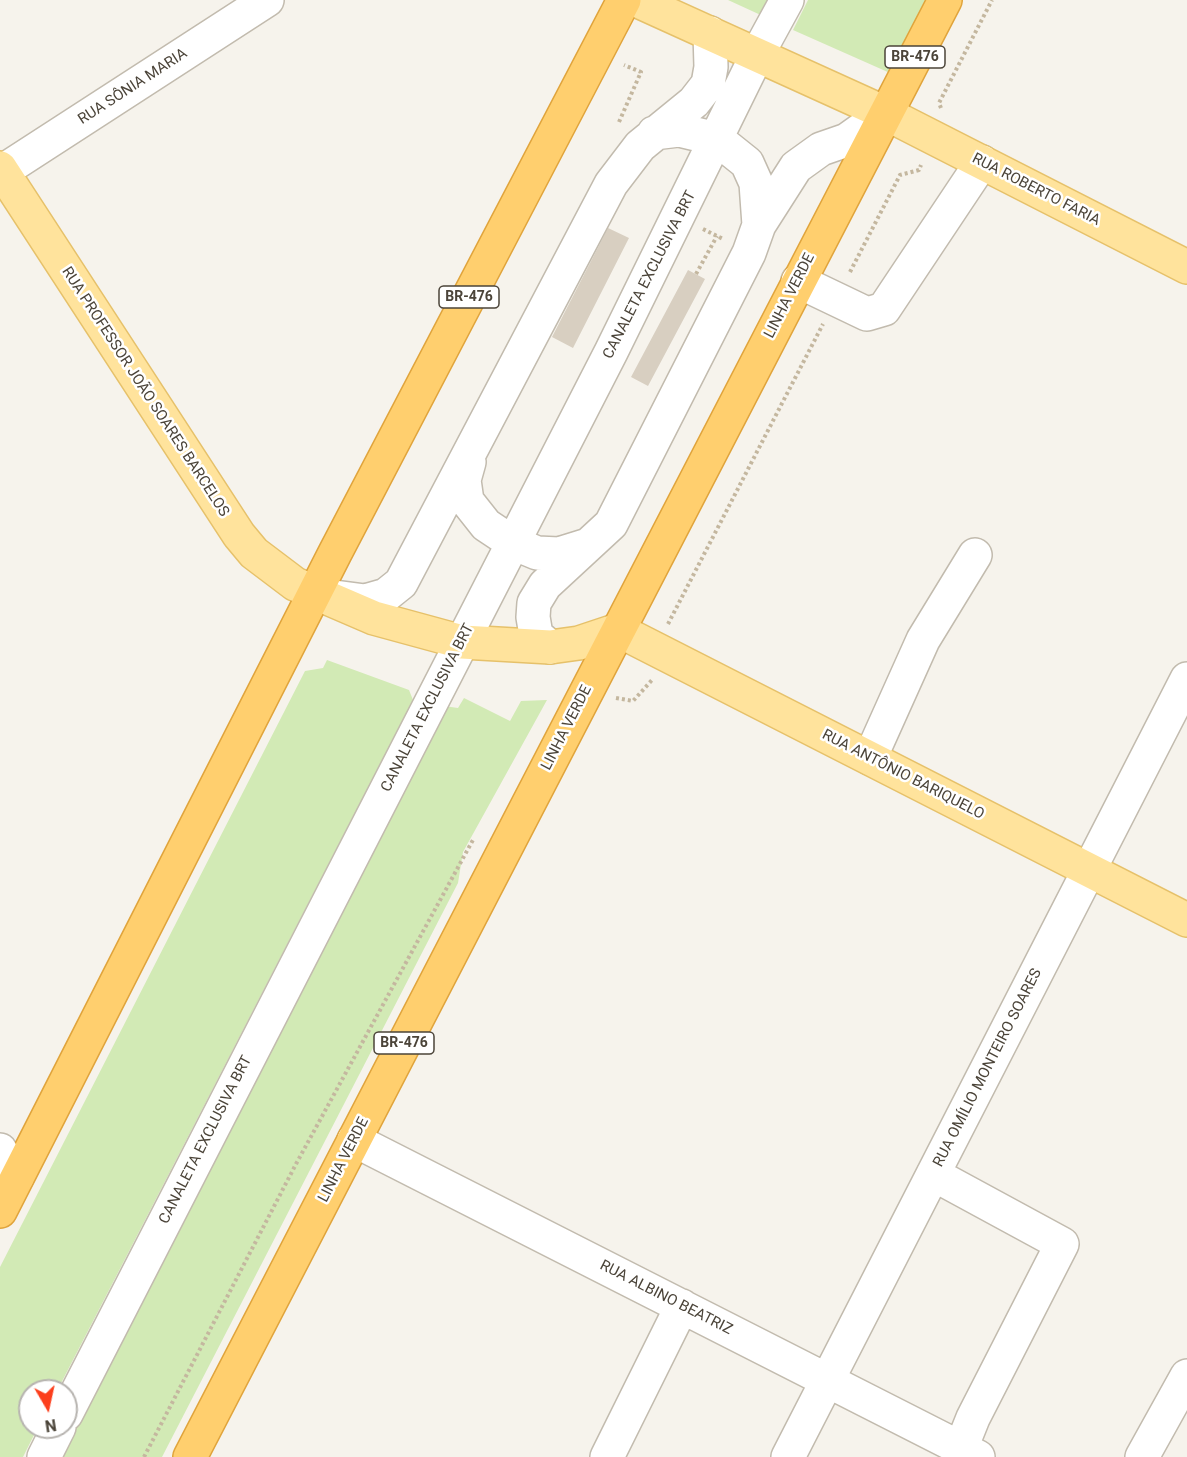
<!DOCTYPE html>
<meta charset="utf-8">
<style>
body{margin:0}
#map{position:relative;width:1187px;height:1457px;overflow:hidden;background:#f6f3ec;font-family:Roboto,sans-serif}
canvas{display:block}
.north{position:absolute;left:18px;top:1379px;width:60px;height:60px;box-sizing:border-box;background:#fff;border:2px solid #b7b4b0;border-radius:50%;rotate:171deg;font-size:16px;font-weight:700;line-height:24px;text-align:center;color:#4b4439}
.north::after{content:'';display:block;margin:auto;width:21px;height:27px;background:#fc3f1d;clip-path:polygon(50% 0,100% 100%,50% 72%,0 100%)}
</style>
<div id="map">
<canvas width="1187" height="1457"></canvas>
<div class="north">N</div>
</div>
<script>
const ctx = document.querySelector('canvas').getContext('2d');
ctx.lineJoin = 'round';
function fillPath(path, color) {
  ctx.fillStyle = color;
  ctx.fill(path, 'evenodd');
}
function poly(rows) {
  const path = new Path2D();
  for (const r of rows) {
    path.moveTo(r[0], r[1]);
    for (let i = 2; i < r.length; i += 2) path.lineTo(r[i], r[i + 1]);
  }
  return path;
}
function strokePath(path, color, width, dash) {
  ctx.strokeStyle = color;
  ctx.lineWidth = width;
  ctx.lineCap = dash ? 'butt' : 'round';
  ctx.setLineDash(dash || []);
  ctx.stroke(path);
}
function drawText(font, color, halo, rows, align = 'center') {
  ctx.font = font + ' Roboto,sans-serif';
  ctx.lineWidth = 5;
  ctx.setLineDash([]);
  ctx.textBaseline = 'middle';
  ctx.strokeStyle = halo;
  ctx.fillStyle = color;
  for (const [text, x, y, turn = 0] of rows) {
    ctx.save();
    ctx.translate(x, y);
    ctx.rotate((+turn || 0) * Math.PI / 180);
    ctx.textAlign = isNaN(turn) ? turn : align;
    if (halo) ctx.strokeText(text, 0, 0);
    ctx.fillText(text, 0, 0);
    ctx.restore();
  }
}
fillPath(poly([
 [728,0,773,0,765,17],
 [808,0,928,0,890,73,793,30],
 [327,660,409,690,413,700,57,1391,30,1391,30,1427,38,1427,23,1457,0,1457,0,1267,305,671,323,668],
 [464,698,510,721,521,701,547,700,463,852,458,883,162,1457,57,1457,444,706,458,708]
]), '#d2eab5');
fillPath(poly([
 [608,228,629,238,573,348,552,337],
 [688,270,705,279,648,386,631,377]
]), '#d8cfc1');
const minor = poly([
 [654,133,679,130,717,139,747,163,756,183,759,225],
 [0,173,267,0],
 [798,281,867,314,884,309,982,162],
 [469,462,464,480,467,501,486,525,513,543,537,553,559,554,588,545],
 [327,596,365,601,386,595,401,583,611,184,640,146,694,102,708,84,711,67,710,33],
 [550,647,536,635,533,617,534,603,545,585,611,524,749,253,759,225,796,167,821,149,847,140,885,113],
 [870,758,923,640,975,555],
 [354,1140,978,1457],
 [0,1150,17,1177],
 [933,1174,1062,1244,973,1418,961,1448],
 [66,1414,611,352,757,55,787,0],
 [44,1457,59,1427],
 [607,1457,682,1306],
 [788,1457,1187,679],
 [1142,1457,1187,1376]
]);
const major = poly([
 [636,0,885,113,1187,267],
 [0,168,239,535,254,553,295,584,374,618,462,642,550,647,579,643,618,630,1187,920]
]);
const highway = poly([
 [0,1211,335,553,624,0],
 [190,1457,945,0]
]);
strokePath(minor, '#c2bbae', 36);
strokePath(major, '#e6c16a', 36);
strokePath(highway, '#e0a43c', 36);
strokePath(poly([
 [941,108,939,103,992,0],
 [619,122,641,72,624,65],
 [703,229,723,239],
 [850,272,900,175,919,170,921,165],
 [696,274,717,236],
 [668,624,823,324],
 [616,698,633,701,652,680],
 [144,1457,296,1164,474,838]
]), '#c4b79f', 4, [3, 3]);
strokePath(minor, '#fff', 33);
strokePath(major, '#ffe39c', 33);
strokePath(highway, '#ffcf6e', 33);
for (const [x, y, w] of [
 [915,57,60],
 [469,297,60],
 [404,1043,60]
]) {
  const box = new Path2D();
  box.roundRect(x - w / 2, y - 11, w, 22, 4.5);
  ctx.fillStyle = '#fff';
  ctx.fill(box);
  strokePath(box, '#4b4439', 1.5);
}
drawText('bold 14px', '#4b4439', null, [
 ["BR-476",915,57],
 ["BR-476",469,297],
 ["BR-476",404,1043]
]);
drawText('15px', '#4b4439', '#fff', [
 ["RUA SÔNIA MARIA",133,87,-33],
 ["RUA ROBERTO FARIA",1036,190,27],
 ["CANALETA EXCLUSIVA BRT",650,275,-63],
 ["LINHA VERDE",790,296,-63],
 ["RUA PROFESSOR JOÃO SOARES BARCELOS",145,392,57],
 ["CANALETA EXCLUSIVA BRT",428,708,-63],
 ["LINHA VERDE",567,728,-63],
 ["RUA ANTÔNIO BARIQUELO",903,775,27],
 ["RUA OMÍLIO MONTEIRO SOARES",988,1068,-63],
 ["CANALETA EXCLUSIVA BRT",206,1140,-63],
 ["LINHA VERDE",344,1160,-63],
 ["RUA ALBINO BEATRIZ",666,1298,27]
]);
</script>
